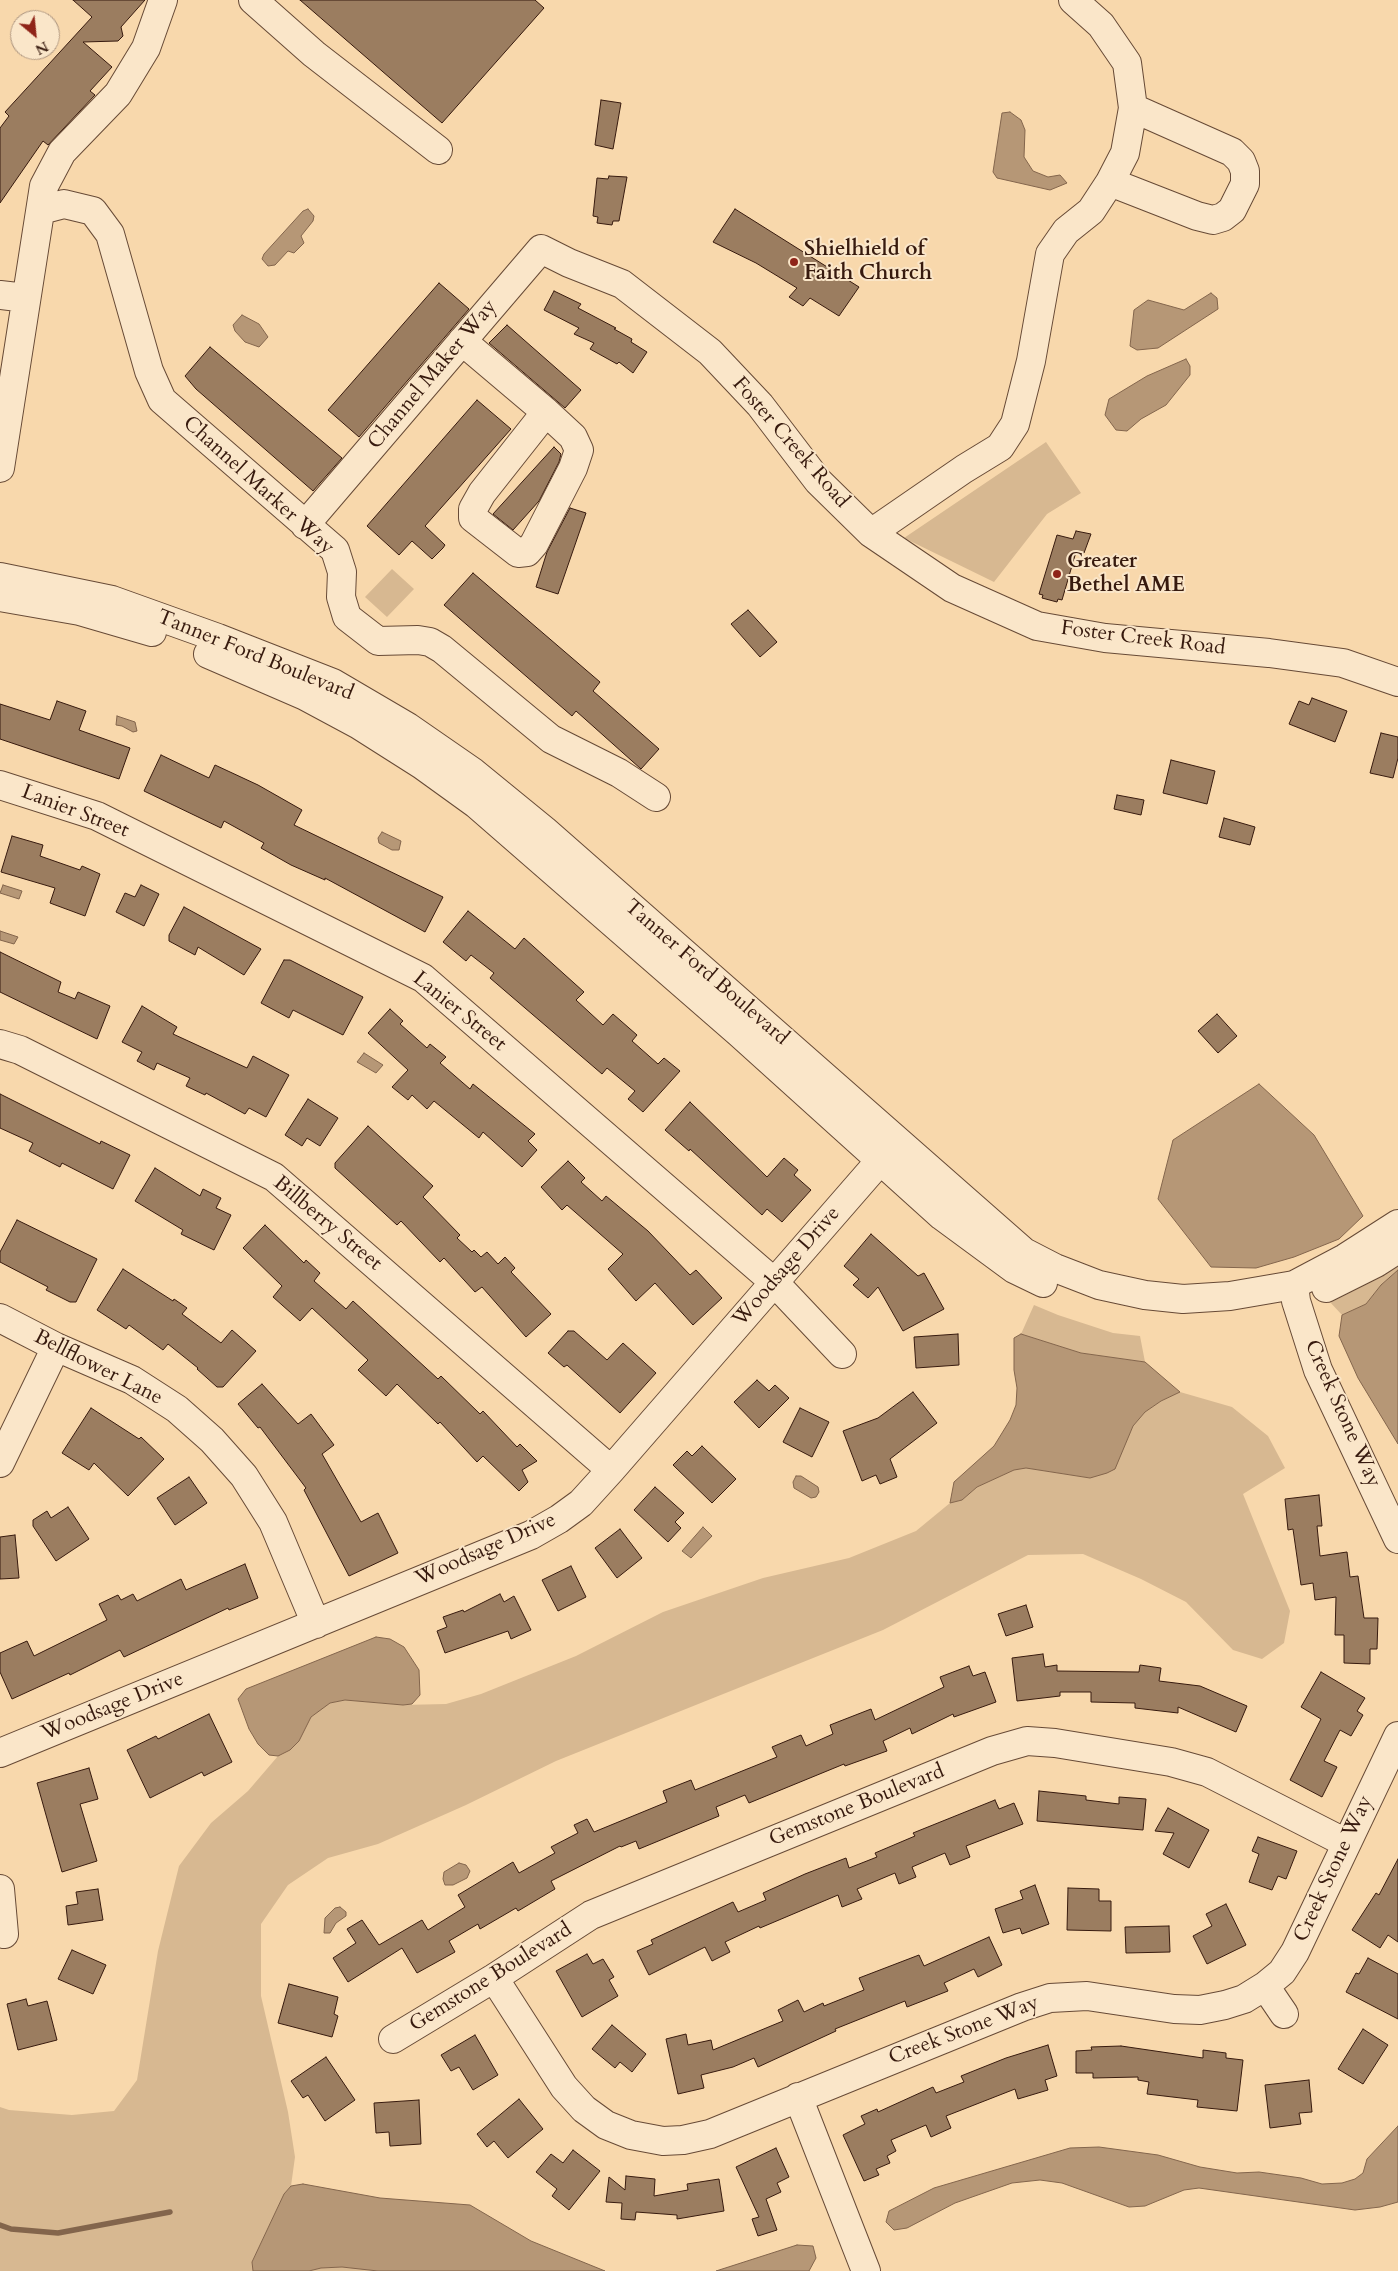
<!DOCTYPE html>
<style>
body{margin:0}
#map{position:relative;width:1398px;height:2271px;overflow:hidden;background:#f8d8ac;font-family:Cardo,serif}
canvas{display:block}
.north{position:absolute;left:10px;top:10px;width:50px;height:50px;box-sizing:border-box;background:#fae6c9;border:1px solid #ac947e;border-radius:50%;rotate:152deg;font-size:14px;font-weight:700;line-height:20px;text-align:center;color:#371a0e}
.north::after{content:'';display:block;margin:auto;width:18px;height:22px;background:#8f2418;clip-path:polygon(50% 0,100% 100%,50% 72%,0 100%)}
</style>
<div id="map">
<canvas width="1398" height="2271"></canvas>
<div class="north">N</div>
</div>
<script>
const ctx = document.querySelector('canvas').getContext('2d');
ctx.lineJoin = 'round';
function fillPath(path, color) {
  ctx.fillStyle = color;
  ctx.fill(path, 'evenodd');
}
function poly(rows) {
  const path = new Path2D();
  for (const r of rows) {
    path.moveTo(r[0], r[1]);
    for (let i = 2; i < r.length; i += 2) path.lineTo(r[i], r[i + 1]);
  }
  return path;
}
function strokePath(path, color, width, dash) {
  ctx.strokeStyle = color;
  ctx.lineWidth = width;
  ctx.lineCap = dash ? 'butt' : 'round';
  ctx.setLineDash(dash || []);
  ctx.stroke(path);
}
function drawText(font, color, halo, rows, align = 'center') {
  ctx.font = font + ' Cardo,serif';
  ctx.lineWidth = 4;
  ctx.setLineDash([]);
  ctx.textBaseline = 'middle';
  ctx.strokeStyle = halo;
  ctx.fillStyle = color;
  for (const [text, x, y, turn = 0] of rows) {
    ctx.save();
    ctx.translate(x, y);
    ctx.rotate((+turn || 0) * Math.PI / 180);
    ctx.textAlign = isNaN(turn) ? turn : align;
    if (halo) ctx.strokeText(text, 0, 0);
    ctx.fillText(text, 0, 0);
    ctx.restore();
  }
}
fillPath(poly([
 [1046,442,1081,493,1047,514,994,582,904,538],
 [392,569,414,589,387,617,365,597],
 [1398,1261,1398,1270,1381,1285,1366,1304,1342,1315,1329,1301],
 [1034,1305,1058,1315,1113,1333,1140,1336,1145,1362,1081,1353,1021,1334],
 [1180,1392,1232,1407,1268,1436,1285,1468,1243,1494,1290,1611,1284,1643,1262,1659,1233,1650,1186,1602,1141,1579,1083,1554,1028,1555,883,1630,556,1761,466,1805,378,1844,328,1858,288,1885,261,1924,261,1996,288,2112,295,2157,291,2186,284,2194,252,2262,253,2271,0,2271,0,2107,9,2110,72,2115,114,2111,137,2080,158,1951,179,1866,211,1823,248,1791,278,1756,290,1750,299,1741,311,1717,319,1710,330,1703,345,1700,402,1705,446,1704,481,1694,576,1656,663,1612,763,1578,849,1558,916,1531,950,1503,962,1500,977,1487,1014,1470,1026,1468,1090,1478,1127,1439,1133,1426,1145,1412,1161,1401],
 [342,2267,375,2270,378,2271,309,2271,321,2268]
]), '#d7b891');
const water = poly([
 [1010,112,1021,120,1025,130,1024,157,1033,171,1048,177,1060,175,1067,183,1050,190,997,178,993,172,1002,113,1010,112],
 [308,209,314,216,313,221,301,236,304,243,294,253,288,251,275,265,268,266,262,259,264,254,303,211,308,209],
 [1211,293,1217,298,1218,309,1158,348,1137,350,1130,346,1134,310,1148,300,1184,310,1211,293],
 [242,315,259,324,268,337,259,347,245,342,235,331,233,325,242,315],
 [1186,359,1190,366,1190,375,1166,405,1141,419,1127,431,1116,430,1105,415,1109,399,1147,376,1186,359],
 [117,716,135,722,137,731,133,732,122,726,116,725,117,716],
 [382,832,401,841,399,850,392,850,379,843,378,838,382,832],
 [3,885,22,891,19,899,0,893,3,885],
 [0,931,18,937,14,944,0,940,0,931],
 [364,1053,383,1065,376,1073,357,1062,364,1053],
 [1259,1084,1314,1135,1363,1216,1339,1239,1294,1257,1256,1268,1211,1267,1158,1199,1173,1140,1259,1084],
 [1398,1270,1398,1444,1358,1378,1339,1336,1342,1315,1366,1304,1381,1285,1398,1270],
 [1021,1334,1081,1353,1145,1362,1180,1392,1161,1401,1145,1412,1133,1426,1115,1469,1107,1473,1090,1478,1026,1468,1014,1470,977,1487,962,1500,950,1503,954,1482,994,1446,1010,1420,1016,1405,1017,1388,1014,1370,1014,1338,1021,1334],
 [796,1476,801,1476,818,1487,819,1492,816,1497,811,1498,794,1488,793,1482,796,1476],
 [703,1527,712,1536,691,1558,682,1551,703,1527],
 [376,1637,390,1639,404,1647,419,1670,420,1695,412,1704,403,1705,345,1700,330,1703,311,1717,299,1741,290,1750,278,1756,269,1755,258,1744,249,1729,238,1699,246,1689,376,1637],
 [459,1863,466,1865,470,1871,467,1878,453,1885,445,1885,443,1879,444,1872,459,1863],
 [340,1907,346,1912,346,1916,336,1923,330,1933,324,1933,325,1918,335,1908,340,1907],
 [1398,2126,1398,2202,1380,2207,1355,2210,1199,2188,1184,2190,1145,2206,1129,2207,1062,2183,1040,2180,1012,2183,955,2203,907,2228,894,2230,886,2222,889,2211,934,2188,1070,2148,1099,2147,1158,2155,1200,2167,1237,2173,1259,2172,1301,2178,1322,2184,1342,2183,1355,2179,1363,2173,1367,2159,1398,2126],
 [303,2184,380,2198,470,2205,531,2241,605,2271,378,2271,342,2267,321,2268,309,2271,253,2271,252,2262,284,2194,291,2186,303,2184],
 [797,2245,813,2246,816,2258,809,2271,716,2271,797,2245]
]);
fillPath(water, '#b69776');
strokePath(water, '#83654c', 1);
strokePath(poly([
 [0,2225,11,2229,58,2233,170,2212]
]), '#83654c', 5.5);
const building = poly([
 [73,0,145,0,121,27,123,36,118,41,83,42,112,67,90,91,95,95,48,145,43,141,0,203,0,128,9,116,5,112,92,17,73,0],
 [300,0,535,0,544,8,442,123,300,0],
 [601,100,621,103,613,149,595,145,601,100],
 [609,176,627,177,619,221,613,221,612,225,597,223,598,217,593,216,597,178,608,179,609,176],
 [735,209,859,287,839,316,810,298,803,306,789,297,797,288,756,263,713,242,735,209],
 [439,283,469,309,359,437,328,410,439,283],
 [554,291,581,304,578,308,616,328,614,329,632,339,631,342,647,352,633,373,619,362,617,364,590,349,594,343,574,334,579,328,544,310,554,291],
 [507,325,581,390,565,408,489,343,507,325],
 [210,347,342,458,313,491,196,389,185,376,210,347],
 [477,400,511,429,425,526,445,545,443,548,432,559,412,541,399,555,367,526,477,400],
 [554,447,561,454,559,462,539,501,513,530,493,514,554,447],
 [570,508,586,513,558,594,536,587,547,552,570,508],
 [1076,531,1091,534,1084,553,1076,552,1062,600,1058,599,1057,602,1042,598,1043,595,1039,594,1057,535,1073,539,1076,531],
 [473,573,600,682,593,691,659,749,641,769,576,711,572,716,444,605,473,573],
 [748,610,777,642,760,657,731,624,748,610],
 [1312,698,1347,711,1335,742,1289,724,1299,701,1309,705,1312,698],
 [57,701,86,711,79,730,130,748,119,779,0,739,0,704,50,720,57,701],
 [1381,733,1398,737,1398,758,1393,778,1370,773,1381,733],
 [161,755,209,778,215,765,258,785,302,810,294,825,443,897,425,932,325,878,325,880,291,865,261,848,264,843,224,821,221,828,144,791,161,755],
 [1171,760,1215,771,1207,804,1163,793,1171,760],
 [1117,795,1144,800,1141,815,1114,809,1117,795],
 [1224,818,1255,827,1250,845,1219,837,1224,818],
 [12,836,43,845,40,856,80,870,82,866,100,874,85,916,50,903,55,888,1,872,12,836],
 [141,885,159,894,144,926,116,912,125,893,135,897,141,885],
 [184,907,261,949,244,975,198,947,195,955,169,941,169,935,184,907],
 [468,911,515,949,524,938,584,992,576,1000,603,1025,613,1014,637,1035,632,1041,658,1064,664,1058,680,1071,643,1112,628,1099,635,1091,607,1068,602,1074,490,978,494,973,471,955,466,961,443,942,468,911],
 [0,952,61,982,58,992,75,999,78,992,110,1006,97,1039,0,992,0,952],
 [284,960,290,960,363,997,343,1035,293,1010,289,1018,261,1003,284,960],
 [142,1006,177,1027,173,1034,247,1068,253,1056,289,1075,266,1117,249,1108,245,1114,206,1093,205,1095,186,1086,190,1078,157,1063,154,1070,137,1061,142,1052,122,1042,142,1006],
 [390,1009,403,1021,400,1024,427,1048,430,1044,446,1057,440,1063,470,1089,473,1084,535,1134,528,1141,537,1150,522,1167,483,1132,479,1138,434,1101,427,1109,412,1095,408,1100,392,1087,408,1070,368,1033,390,1009],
 [1217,1014,1237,1036,1218,1053,1198,1031,1217,1014],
 [0,1094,100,1144,101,1141,130,1155,113,1189,62,1163,60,1167,29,1151,33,1143,0,1128,0,1094],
 [308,1099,338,1118,320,1146,307,1138,302,1146,285,1135,308,1099],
 [690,1102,767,1177,784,1158,798,1170,794,1175,811,1190,782,1222,767,1209,762,1215,690,1149,689,1151,665,1130,690,1102],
 [368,1126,433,1186,423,1197,460,1235,457,1238,472,1252,474,1250,481,1257,487,1252,498,1264,505,1257,515,1268,511,1272,551,1314,526,1337,482,1287,475,1292,444,1258,440,1262,401,1221,397,1225,335,1168,335,1163,368,1126],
 [568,1161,585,1178,581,1182,602,1201,606,1196,648,1231,690,1275,696,1270,722,1298,693,1325,655,1283,636,1301,608,1269,623,1254,567,1205,562,1210,541,1187,568,1161],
 [155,1168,200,1196,203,1189,221,1198,216,1208,231,1215,214,1250,181,1234,183,1230,135,1201,155,1168],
 [17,1220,97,1259,76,1302,70,1302,46,1290,48,1287,0,1262,0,1252,17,1220],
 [265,1225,304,1263,306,1260,320,1273,314,1281,346,1309,353,1301,438,1379,441,1376,480,1414,483,1411,517,1447,520,1444,537,1461,522,1470,528,1482,519,1491,483,1456,477,1462,440,1422,438,1424,397,1384,386,1396,358,1370,368,1360,312,1308,300,1321,273,1297,282,1286,243,1248,265,1225],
 [871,1234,918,1276,924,1273,944,1309,903,1331,878,1287,868,1298,853,1285,859,1279,844,1266,871,1234],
 [123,1269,173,1301,174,1299,187,1308,182,1314,221,1343,232,1330,256,1351,223,1387,217,1387,197,1369,198,1368,168,1344,163,1350,129,1325,126,1329,97,1310,123,1269],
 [568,1331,574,1331,607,1360,623,1343,656,1373,620,1413,567,1365,564,1367,548,1353,568,1331],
 [958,1334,959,1365,916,1368,914,1337,958,1334],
 [757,1380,769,1391,775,1385,789,1398,759,1428,734,1402,757,1380],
 [262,1384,298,1424,311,1414,334,1445,322,1454,361,1522,378,1513,398,1553,349,1576,304,1490,306,1488,260,1427,258,1428,238,1404,262,1384],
 [913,1392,937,1423,890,1459,897,1477,880,1484,876,1475,862,1481,843,1431,878,1418,913,1392],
 [91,1408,139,1439,141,1437,164,1459,128,1496,94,1463,89,1470,62,1453,91,1408],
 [800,1408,829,1422,812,1457,783,1442,800,1408],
 [702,1446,736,1479,712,1503,673,1465,687,1451,692,1456,702,1446],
 [189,1477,207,1503,175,1525,157,1498,189,1477],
 [655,1487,684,1513,675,1522,681,1528,668,1542,634,1510,655,1487],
 [1319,1495,1322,1526,1317,1526,1320,1556,1347,1552,1350,1577,1358,1576,1364,1618,1378,1618,1377,1649,1370,1649,1370,1664,1344,1663,1344,1635,1335,1635,1336,1597,1315,1600,1313,1583,1301,1585,1293,1529,1288,1530,1285,1499,1319,1495],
 [68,1507,89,1539,56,1561,33,1526,33,1520,47,1511,51,1518,68,1507],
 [620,1529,642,1558,617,1578,595,1548,620,1529],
 [15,1535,19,1578,0,1579,0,1537,15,1535],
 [245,1564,258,1598,229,1610,228,1608,124,1657,120,1650,70,1675,69,1673,12,1699,0,1672,0,1653,27,1641,34,1656,107,1620,99,1604,118,1595,121,1600,133,1594,137,1601,181,1579,186,1590,245,1564],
 [571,1566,586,1597,558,1611,542,1580,571,1566],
 [500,1594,504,1602,514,1596,531,1630,511,1639,508,1631,445,1653,437,1631,447,1627,443,1617,463,1610,464,1612,500,1594],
 [1026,1605,1033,1627,1006,1636,998,1614,1026,1605],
 [1043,1654,1045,1667,1057,1665,1057,1671,1139,1672,1140,1665,1161,1668,1159,1681,1200,1686,1247,1706,1236,1732,1178,1707,1178,1713,1135,1708,1135,1703,1091,1702,1091,1692,1060,1692,1060,1696,1017,1701,1012,1658,1043,1654],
 [969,1666,973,1676,985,1672,996,1702,954,1717,953,1714,912,1734,910,1728,883,1741,887,1751,845,1766,844,1764,749,1803,745,1795,716,1807,719,1816,639,1849,636,1841,621,1847,620,1846,551,1881,555,1889,518,1911,516,1908,480,1929,478,1924,449,1941,455,1952,417,1973,402,1948,348,1982,333,1958,356,1943,347,1929,362,1920,379,1945,422,1920,428,1930,465,1907,458,1895,513,1862,519,1873,555,1853,551,1847,578,1833,574,1825,587,1819,594,1832,667,1802,663,1791,691,1780,695,1790,777,1757,772,1747,801,1735,806,1746,833,1734,830,1725,871,1709,875,1720,944,1687,940,1677,969,1666],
 [1321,1672,1365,1698,1357,1711,1363,1715,1351,1736,1340,1730,1324,1761,1337,1767,1322,1797,1290,1780,1321,1719,1301,1707,1321,1672],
 [209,1714,232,1762,204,1776,202,1772,150,1798,127,1750,156,1736,158,1739,209,1714],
 [89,1768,98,1799,80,1804,97,1861,62,1872,37,1783,89,1768],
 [1039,1791,1086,1796,1086,1800,1119,1804,1119,1797,1146,1799,1143,1830,1037,1821,1039,1791],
 [995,1800,999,1809,1014,1803,1023,1824,966,1846,970,1857,950,1865,945,1853,912,1867,916,1877,899,1884,895,1873,857,1889,862,1899,842,1907,838,1895,760,1928,759,1926,725,1942,730,1952,712,1961,705,1947,649,1975,637,1951,653,1944,651,1940,733,1902,738,1912,766,1900,763,1893,805,1874,846,1858,849,1868,877,1857,875,1853,915,1836,913,1833,995,1800],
 [1168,1808,1209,1830,1189,1868,1163,1854,1174,1833,1155,1831,1168,1808],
 [1258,1837,1297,1851,1286,1879,1278,1876,1272,1890,1249,1882,1259,1854,1252,1851,1258,1837],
 [1398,1859,1398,1942,1388,1935,1380,1948,1352,1930,1376,1893,1379,1895,1398,1859],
 [1035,1885,1049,1924,1022,1934,1020,1928,1003,1933,995,1909,1023,1899,1020,1891,1035,1885],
 [1068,1888,1099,1889,1099,1901,1111,1901,1111,1931,1067,1930,1068,1888],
 [98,1889,103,1920,68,1925,66,1906,78,1904,76,1892,98,1889],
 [1226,1904,1246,1945,1207,1964,1193,1936,1212,1926,1206,1914,1226,1904],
 [1169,1926,1170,1952,1126,1953,1125,1927,1169,1926],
 [989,1937,1002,1965,978,1977,974,1969,944,1983,948,1991,907,2007,905,2001,835,2029,836,2031,758,2067,754,2058,733,2067,701,2075,704,2088,678,2094,666,2039,686,2034,688,2045,711,2040,713,2050,783,2021,778,2010,798,2000,804,2012,823,2003,824,2006,864,1990,859,1978,919,1955,924,1966,989,1937],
 [72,1950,106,1965,93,1994,58,1979,72,1950],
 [587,1954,593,1964,603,1959,614,1977,609,1980,618,1996,582,2017,556,1971,587,1954],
 [1368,1958,1398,1974,1398,2019,1346,1992,1356,1973,1359,1974,1368,1958],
 [289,1984,338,1997,334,2014,338,2016,332,2037,278,2023,289,1984],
 [26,1999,28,2006,47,2001,57,2040,18,2050,7,2004,26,1999],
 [612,2025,646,2054,632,2072,620,2062,615,2068,592,2049,612,2025],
 [1363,2029,1388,2045,1363,2084,1338,2069,1363,2029],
 [475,2035,498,2075,473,2090,459,2067,451,2071,441,2055,475,2035],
 [1048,2045,1057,2076,1045,2080,1048,2090,1018,2099,1015,2089,946,2116,951,2128,931,2137,926,2125,891,2140,896,2151,887,2156,890,2163,876,2169,879,2175,864,2181,843,2135,865,2124,861,2116,877,2109,878,2112,933,2087,936,2093,964,2082,961,2076,1006,2058,1048,2045],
 [1121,2046,1203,2058,1203,2050,1226,2053,1226,2058,1243,2060,1237,2111,1197,2107,1198,2100,1147,2094,1149,2082,1138,2080,1138,2077,1093,2078,1093,2073,1076,2073,1076,2051,1092,2050,1091,2047,1121,2046],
 [326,2057,355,2100,325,2121,308,2095,303,2098,291,2081,326,2057],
 [1309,2080,1312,2112,1299,2113,1301,2124,1270,2128,1265,2085,1309,2080],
 [519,2099,543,2129,508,2158,494,2141,487,2147,477,2134,519,2099],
 [419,2100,421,2144,390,2146,389,2132,376,2133,374,2103,419,2100],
 [776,2148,789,2177,777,2183,781,2192,766,2199,777,2230,758,2236,752,2219,759,2217,736,2167,776,2148],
 [573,2150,600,2171,569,2210,552,2196,557,2189,536,2172,551,2154,563,2163,573,2150],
 [626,2176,655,2179,654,2196,688,2190,687,2184,719,2179,724,2211,677,2219,677,2215,636,2212,635,2220,621,2219,622,2203,606,2202,609,2177,625,2190,626,2176]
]);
fillPath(building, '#9b7d60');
strokePath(building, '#371a0e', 1);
const minor = poly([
 [253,0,314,54,438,150],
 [1110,182,1197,216,1213,220,1223,217,1232,210,1245,184,1245,171,1241,161,1232,152,1133,108],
 [41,210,64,204,93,211,110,234,149,371,162,400,335,550,342,572,341,597,347,617,378,641,418,640,430,642,442,649,551,739,619,773,656,797],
 [0,295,26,298],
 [462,341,546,412,573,437,579,450,573,468,534,544,527,552,518,553,473,518,473,509,482,493,546,412],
 [0,468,44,186,62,152,118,94,146,48,163,0],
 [305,525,541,249,569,263,622,284,710,352,760,405,818,481,871,533,952,588,1037,626,1105,638,1269,653,1343,663,1398,682],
 [871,533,964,469,1000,447,1015,424,1031,361,1050,254,1066,231,1091,211,1110,182,1125,153,1133,108,1127,63,1101,25,1073,0],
 [0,577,112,600,218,638,333,683,408,727,473,772,544,830,1024,1252,1055,1268,1099,1285,1145,1295,1183,1299,1230,1296,1294,1285,1345,1258,1398,1224],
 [0,597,80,611,152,632],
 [208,654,305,696,359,725,422,765,476,804,739,1033,942,1216,1014,1269,1043,1283],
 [0,785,97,816,423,978,774,1282,842,1354],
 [0,1044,20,1050,274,1177,611,1470],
 [1294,1285,1296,1301,1318,1370,1398,1539],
 [1326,1288,1376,1263,1398,1249],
 [0,1318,56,1347,132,1380,177,1409,212,1440,244,1476,273,1522,316,1624],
 [0,1463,56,1347],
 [0,1753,531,1535,559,1519,581,1503,611,1470,892,1147],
 [0,1889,4,1934],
 [494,1978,564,2087,584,2109,606,2125,631,2135,663,2141,683,2140,710,2134,1022,2007,1050,1998,1087,1996,1174,2009,1200,2010,1225,2005,1244,1999,1265,1986,1282,1972,1295,1952,1398,1736],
 [1265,1986,1284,2014],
 [393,2039,494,1978,591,1915,992,1751,1027,1741,1055,1743,1171,1762,1207,1772,1346,1843],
 [798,2097,866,2271]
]);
strokePath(minor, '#674a36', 30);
strokePath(minor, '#fae6c9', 28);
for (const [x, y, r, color] of [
 [794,262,5,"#8f2418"],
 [1057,574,5,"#8f2418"]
]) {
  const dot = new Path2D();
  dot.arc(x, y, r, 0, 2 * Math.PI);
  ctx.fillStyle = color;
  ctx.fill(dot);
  strokePath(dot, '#fae6c9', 2);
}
drawText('bold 21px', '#371a0e', '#fae6c9', [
 ["Shielhield of",804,250],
 ["Faith Church",804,274],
 ["Greater",1067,562],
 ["Bethel AME",1067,586]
], 'left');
drawText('21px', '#371a0e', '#fae6c9', [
 ["Channel Maker Way",433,375,-50],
 ["Foster Creek Road",790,443,49],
 ["Channel Marker Way",258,486,42],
 ["Foster Creek Road",1143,639,7],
 ["Tanner Ford Boulevard",255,656,22],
 ["Lanier Street",75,812,21],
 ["Tanner Ford Boulevard",706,973,41],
 ["Lanier Street",459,1012,39],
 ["Billberry Street",327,1224,40],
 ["Woodsage Drive",787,1267,-49],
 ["Bellflower Lane",98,1368,27],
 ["Creek Stone Way",1342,1414,66],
 ["Woodsage Drive",486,1550,-24],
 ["Woodsage Drive",113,1707,-22],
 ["Gemstone Boulevard",857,1806,-22],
 ["Creek Stone Way",1334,1869,-65],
 ["Gemstone Boulevard",491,1978,-32],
 ["Creek Stone Way",964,2031,-21]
]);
</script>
